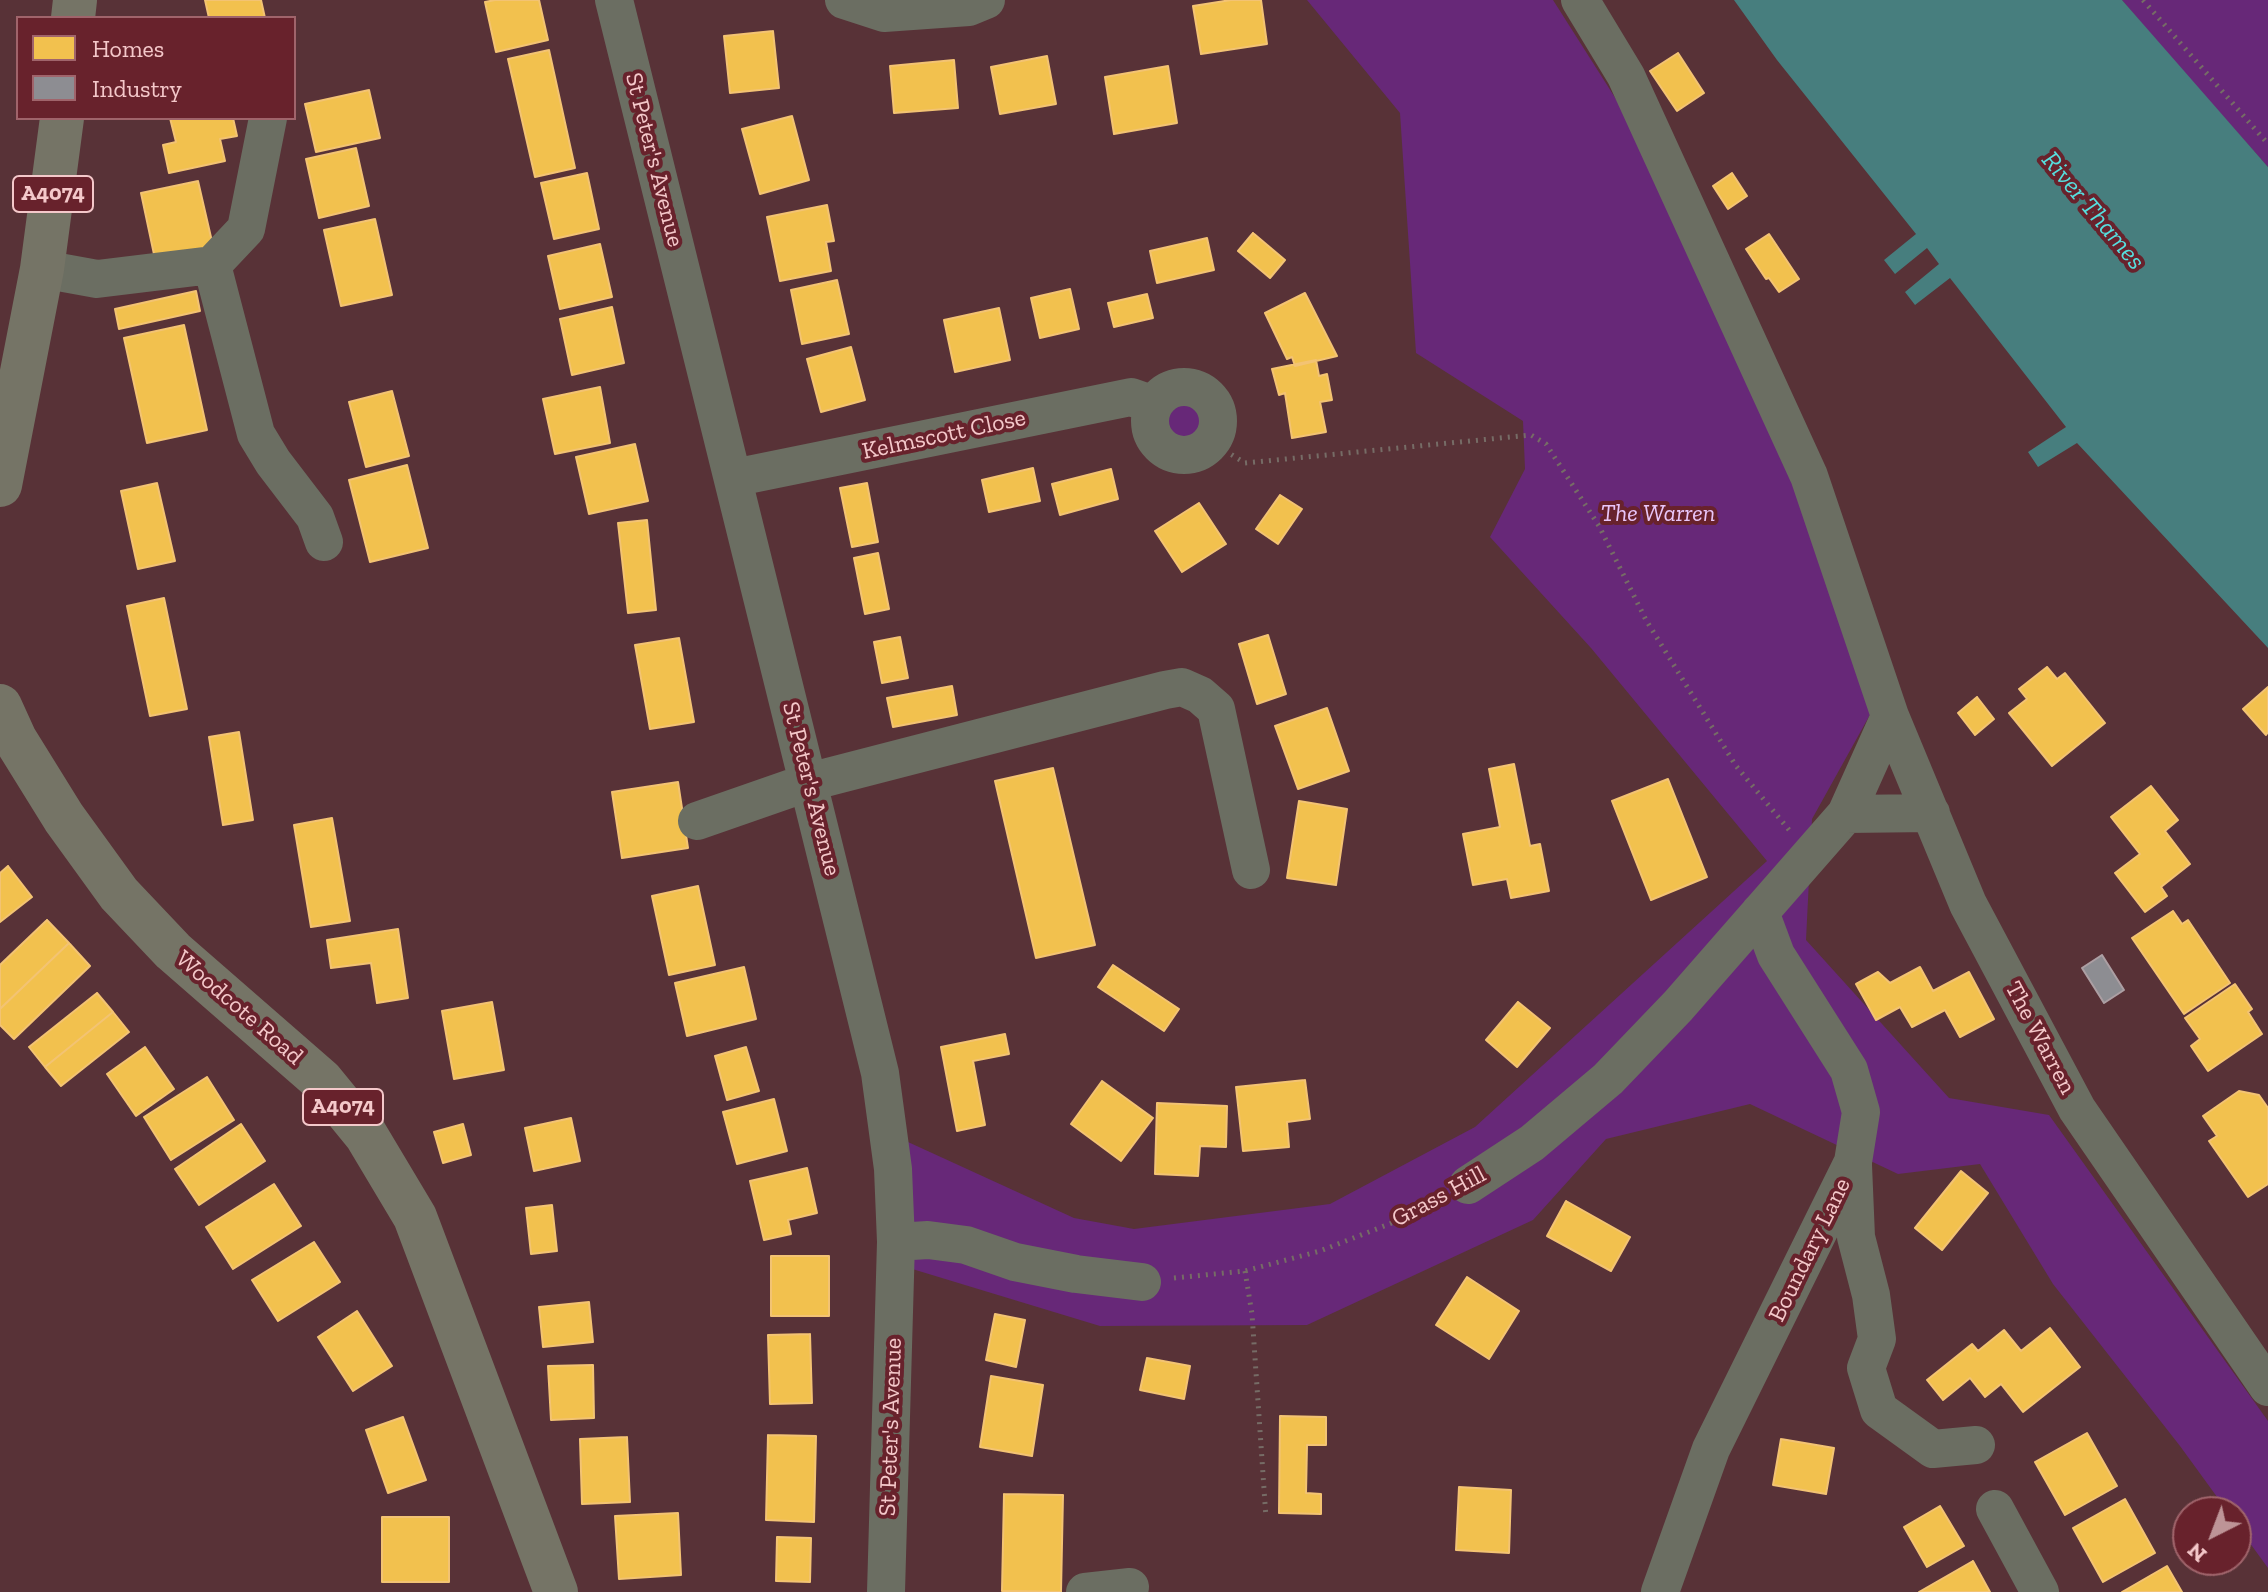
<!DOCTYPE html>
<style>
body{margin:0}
#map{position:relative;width:2268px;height:1592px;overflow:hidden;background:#583237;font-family:"Zilla Slab",serif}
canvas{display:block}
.legend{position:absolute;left:16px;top:16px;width:280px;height:104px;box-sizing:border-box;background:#68222c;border:2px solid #a0646b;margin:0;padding:10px 14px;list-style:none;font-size:24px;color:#f4c8ca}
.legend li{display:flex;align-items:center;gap:16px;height:40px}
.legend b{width:40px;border:2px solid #a0646b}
.north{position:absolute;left:2172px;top:1496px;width:80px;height:80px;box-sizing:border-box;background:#68222c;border:2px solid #a0646b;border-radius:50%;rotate:222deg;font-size:22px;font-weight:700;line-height:32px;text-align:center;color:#f4c8ca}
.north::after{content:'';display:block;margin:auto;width:28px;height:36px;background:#bd9497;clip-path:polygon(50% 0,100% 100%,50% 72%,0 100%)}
</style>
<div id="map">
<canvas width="2268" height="1592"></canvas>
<ul class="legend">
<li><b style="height:22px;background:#f2c14e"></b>Homes</li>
<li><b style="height:22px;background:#8d8d92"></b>Industry</li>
</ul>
<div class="north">N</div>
</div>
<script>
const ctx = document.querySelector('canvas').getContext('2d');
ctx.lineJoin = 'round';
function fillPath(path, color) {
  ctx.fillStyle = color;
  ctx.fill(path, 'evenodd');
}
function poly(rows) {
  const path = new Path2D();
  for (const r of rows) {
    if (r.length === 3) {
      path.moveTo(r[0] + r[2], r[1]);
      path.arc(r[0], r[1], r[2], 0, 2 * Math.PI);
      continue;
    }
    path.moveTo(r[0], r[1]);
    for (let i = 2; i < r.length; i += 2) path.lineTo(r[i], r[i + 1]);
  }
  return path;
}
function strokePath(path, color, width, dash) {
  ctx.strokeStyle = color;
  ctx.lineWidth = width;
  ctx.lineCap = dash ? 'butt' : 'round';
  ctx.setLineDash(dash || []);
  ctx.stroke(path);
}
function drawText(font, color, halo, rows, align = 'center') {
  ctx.font = font + ' "Zilla Slab",serif';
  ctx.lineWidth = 8;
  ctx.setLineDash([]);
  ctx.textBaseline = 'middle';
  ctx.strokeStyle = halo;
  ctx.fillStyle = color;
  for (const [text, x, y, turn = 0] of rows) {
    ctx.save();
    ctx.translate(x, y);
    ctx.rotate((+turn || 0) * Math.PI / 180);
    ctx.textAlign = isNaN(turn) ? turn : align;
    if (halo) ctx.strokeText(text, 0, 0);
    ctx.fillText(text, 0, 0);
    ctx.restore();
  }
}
fillPath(poly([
 [1307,0,1553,0,1621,107,1791,467,1872,711,1812,819,1806,940,1949,1098,2049,1115,2268,1421,2268,1568,2236,1524,2236,1512,2228,1512,2180,1446,2053,1284,1980,1164,1898,1174,1750,1104,1606,1139,1533,1220,1307,1325,1100,1326,909,1268,908,1142,1074,1218,1134,1229,1330,1204,1475,1127,1767,861,1591,648,1490,537,1525,469,1523,421,1416,353,1400,113],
 [2122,0,2268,0,2268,167,2173,60],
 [1188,422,20]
]), '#672878');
fillPath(poly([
 [1734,0,2122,0,2268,167,2268,648,2077,443,2038,467,2028,452,2066,427,1950,278,1915,305,1905,292,1939,264,1927,248,1895,274,1884,260,1916,234,1777,60]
]), '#477e7e');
const homes = poly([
 [205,0,261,0,265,18,209,18,205,0],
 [495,0,539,0,548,40,496,52,485,2,495,0],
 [1231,0,1261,0,1267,44,1201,54,1193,6,1231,0],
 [773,31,779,88,730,93,724,36,773,31],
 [549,50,575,168,535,177,508,59,549,50],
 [1678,53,1704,93,1677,111,1650,71,1678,53],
 [1047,56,1056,104,1000,114,991,67,1047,56],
 [954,60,958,108,894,113,890,66,954,60],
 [1168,66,1177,123,1114,134,1105,77,1168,66],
 [369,90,380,138,316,152,305,104,369,90],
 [792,116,809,180,760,194,742,129,792,116],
 [170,118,233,118,237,136,220,139,225,161,169,173,163,145,176,142,170,118],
 [356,148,369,206,319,218,306,159,356,148],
 [587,173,599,229,554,239,541,183,587,173],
 [1732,173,1747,196,1728,209,1713,186,1732,173],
 [198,181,213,246,155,259,141,193,198,181],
 [827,205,834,241,826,242,831,271,780,281,767,217,827,205],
 [375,219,392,295,341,306,324,230,375,219],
 [1253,233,1285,260,1270,278,1238,251,1253,233],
 [1769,234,1799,279,1779,292,1769,278,1766,279,1746,249,1769,234],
 [1207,238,1214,270,1157,283,1150,251,1207,238],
 [600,244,612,297,560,309,548,256,600,244],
 [837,280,849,334,802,344,791,290,837,280],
 [1070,289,1079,329,1040,338,1031,298,1070,289],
 [196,291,200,311,119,329,115,309,196,291],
 [1305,293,1337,356,1295,366,1292,357,1287,359,1265,313,1305,293],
 [1147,294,1153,318,1114,327,1108,303,1147,294],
 [612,307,624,363,572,375,560,319,612,307],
 [999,308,1010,360,955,372,944,320,999,308],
 [184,325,207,430,147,443,124,338,184,325],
 [851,347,865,400,821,412,807,359,851,347],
 [1316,360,1319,376,1327,374,1332,400,1320,402,1326,432,1292,438,1285,393,1279,395,1272,369,1316,360],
 [600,387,610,443,555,454,543,399,600,387],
 [392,391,409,456,366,467,349,402,392,391],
 [635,444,648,501,589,514,576,457,635,444],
 [407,465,428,548,370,562,349,480,407,465],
 [1033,468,1040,501,989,512,982,480,1033,468],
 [1111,469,1118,499,1060,515,1052,484,1111,469],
 [157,483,175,561,138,569,121,491,157,483],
 [867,483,878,542,852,547,840,488,867,483],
 [1280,495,1302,509,1278,544,1256,529,1280,495],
 [1199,503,1226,544,1182,572,1155,531,1199,503],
 [647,520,656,610,628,613,618,523,647,520],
 [878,553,889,609,865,614,854,558,878,553],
 [164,598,187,709,150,716,127,606,164,598],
 [1268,635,1286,694,1257,704,1239,644,1268,635],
 [900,637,908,678,882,683,874,642,900,637],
 [679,638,694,722,650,729,635,645,679,638],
 [2047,667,2057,679,2065,673,2105,723,2052,766,2009,713,2027,699,2019,689,2047,667],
 [952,686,957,715,893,727,887,698,952,686],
 [2268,687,2268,732,2266,735,2243,709,2268,687],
 [1977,697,1994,719,1975,735,1958,713,1977,697],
 [1327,708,1349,771,1298,789,1275,726,1327,708],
 [239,732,253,820,223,825,209,737,239,732],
 [1514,764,1530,846,1540,844,1549,891,1511,898,1507,879,1473,885,1463,834,1500,827,1489,769,1514,764],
 [1053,768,1095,945,1036,958,995,781,1053,768],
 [1668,779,1707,877,1651,900,1612,801,1668,779],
 [678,782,688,848,622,858,612,792,678,782],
 [2151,786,2178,820,2165,831,2190,864,2161,887,2167,896,2145,912,2115,873,2140,854,2111,817,2151,786],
 [1299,801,1347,809,1336,885,1287,878,1299,801],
 [332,818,350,921,311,927,294,825,332,818],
 [8,866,32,897,0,922,0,873,8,866],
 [698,886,715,965,669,975,652,896,698,886],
 [2173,911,2182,924,2188,920,2230,983,2184,1014,2132,938,2173,911],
 [47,920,69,943,0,1009,0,965,47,920],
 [398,929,408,998,377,1003,371,963,331,968,327,940,398,929],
 [69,943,90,966,14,1039,0,1025,0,1009,69,943],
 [1113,965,1179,1009,1164,1031,1098,987,1113,965],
 [744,967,756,1019,687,1036,675,983,744,967],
 [1920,967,1933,991,1969,972,1994,1019,1960,1037,1945,1010,1912,1027,1900,1007,1876,1020,1856,984,1878,972,1890,983,1920,967],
 [2235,984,2252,1009,2248,1012,2262,1034,2208,1071,2191,1046,2200,1039,2185,1018,2235,984],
 [97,993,113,1012,45,1067,29,1047,97,993],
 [492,1002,504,1070,454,1079,442,1011,492,1002],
 [1518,1002,1550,1028,1517,1067,1486,1040,1518,1002],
 [113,1012,129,1032,61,1086,45,1067,113,1012],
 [1005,1034,1009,1054,973,1061,985,1125,957,1131,941,1047,1005,1034],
 [145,1047,174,1089,136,1116,107,1074,145,1047],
 [746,1047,759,1091,727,1100,715,1056,746,1047],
 [207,1077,234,1120,171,1160,144,1117,207,1077],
 [1305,1080,1310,1119,1287,1122,1289,1147,1243,1151,1236,1087,1305,1080],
 [1102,1081,1153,1118,1121,1161,1071,1124,1102,1081],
 [2239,1091,2259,1095,2268,1108,2268,1184,2248,1197,2209,1141,2217,1136,2203,1116,2239,1091],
 [774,1099,787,1151,737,1164,723,1112,774,1099],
 [1157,1103,1227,1106,1226,1147,1200,1146,1198,1176,1155,1174,1157,1103],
 [571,1118,580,1161,534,1171,525,1128,571,1118],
 [241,1124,265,1161,199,1205,175,1169,241,1124],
 [463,1124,471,1155,443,1163,434,1132,463,1124],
 [807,1168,817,1213,788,1220,791,1234,764,1240,750,1181,807,1168],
 [1961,1171,1988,1193,1942,1250,1915,1228,1961,1171],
 [274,1184,301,1226,233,1269,206,1227,274,1184],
 [1566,1201,1630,1237,1611,1271,1547,1236,1566,1201],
 [552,1205,557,1251,531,1254,526,1208,552,1205],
 [314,1242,340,1282,278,1321,252,1280,314,1242],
 [771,1256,829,1256,829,1316,771,1316,771,1256],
 [1467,1277,1519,1311,1489,1359,1436,1325,1467,1277],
 [589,1302,593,1342,543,1347,539,1307,589,1302],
 [357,1311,392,1366,353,1391,318,1337,357,1311],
 [995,1314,1025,1320,1016,1367,986,1360,995,1314],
 [2050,1328,2080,1367,2023,1412,2001,1384,1985,1397,1970,1378,1943,1400,1927,1380,1972,1344,1978,1351,2004,1330,2021,1351,2050,1328],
 [810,1334,812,1403,770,1404,768,1335,810,1334],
 [1147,1358,1190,1366,1184,1399,1140,1390,1147,1358],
 [593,1365,594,1418,551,1420,548,1366,593,1365],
 [991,1376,1043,1385,1032,1456,980,1447,991,1376],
 [1280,1416,1326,1417,1326,1445,1307,1445,1306,1493,1321,1494,1321,1514,1279,1513,1280,1416],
 [403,1417,426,1480,388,1493,366,1430,403,1417],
 [2087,1433,2117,1486,2065,1515,2035,1462,2087,1433],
 [768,1435,816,1436,814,1522,766,1520,768,1435],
 [627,1437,630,1502,582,1504,580,1439,627,1437],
 [1781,1439,1834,1448,1826,1494,1773,1485,1781,1439],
 [1459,1487,1511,1490,1509,1553,1456,1550,1459,1487],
 [1004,1494,1063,1495,1061,1592,1002,1591,1004,1494],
 [2125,1499,2155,1553,2103,1582,2073,1528,2125,1499],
 [1940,1506,1964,1546,1927,1567,1904,1527,1940,1506],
 [678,1513,681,1575,619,1579,615,1516,678,1513],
 [382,1517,449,1517,449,1582,382,1582,382,1517],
 [777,1537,811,1538,810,1582,776,1581,777,1537],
 [1973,1561,1990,1592,1919,1592,1973,1561],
 [2167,1566,2182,1592,2122,1592,2167,1566]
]);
fillPath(homes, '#f2c14e');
strokePath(homes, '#f3c373', 2);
const industry = poly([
 [2102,955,2124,990,2104,1003,2082,968,2102,955]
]);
fillPath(industry, '#8d8d92');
strokePath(industry, '#ac9fa3', 2);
strokePath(poly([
 [2143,0,2268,144],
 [1211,442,1245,463,1531,435,1546,444,1599,526,1646,620,1736,766,1790,831],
 [1245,1271,1252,1314,1266,1518],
 [1174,1278,1245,1271,1320,1251,1397,1221,1439,1200]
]), '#766c66', 5, [2, 6]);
strokePath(poly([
 [614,0,880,1073,893,1169,896,1242,886,1592],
 [844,0,884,13,969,7,986,0],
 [1580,0,1626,76,1809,476,1890,716,1968,904,2077,1109,2268,1387],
 [212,265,256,434,273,462,315,517,324,542],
 [42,269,97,279,212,265,246,229,268,118],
 [1184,421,34],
 [733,478,1131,397,1154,405],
 [1846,814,1931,813],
 [697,821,809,782,1165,690,1182,687,1200,695,1216,709,1251,870],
 [1853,1165,1856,1237,1871,1295,1877,1339,1866,1368,1879,1410,1933,1449,1976,1445],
 [1468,1185,1532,1143,1608,1079,1678,1006,1846,814,1890,716],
 [896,1242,928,1240,966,1245,1015,1262,1076,1274,1142,1282],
 [1995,1509,2040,1592],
 [1085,1592,1130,1587],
 [1660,1592,1711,1449,1853,1162,1861,1112,1849,1070,1776,955,1760,912]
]), '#6b6e62', 38);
strokePath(poly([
 [73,18,75,0],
 [0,485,42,269,62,118],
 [0,706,15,739,64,818,119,894,173,951,321,1080,366,1135,415,1217,556,1592]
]), '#757466', 44);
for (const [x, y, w] of [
 [53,194,80],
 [343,1107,80]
]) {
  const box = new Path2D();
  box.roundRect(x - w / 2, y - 18, w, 36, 6);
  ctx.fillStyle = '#68222c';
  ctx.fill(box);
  strokePath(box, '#f4c8ca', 2);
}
drawText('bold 22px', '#f4c8ca', null, [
 ["A4074",53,194],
 ["A4074",343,1107]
]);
drawText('24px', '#f4c8ca', '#68222c', [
 ["St Peter's Avenue",654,160,76],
 ["Kelmscott Close",944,435,-12],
 ["St Peter's Avenue",811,789,76],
 ["Woodcote Road",239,1008,41],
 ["The Warren",2040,1038,62],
 ["Grass Hill",1439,1197,-28],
 ["Boundary Lane",1810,1250,-64],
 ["St Peter's Avenue",891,1427,-88]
]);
drawText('italic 24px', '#e9c6f9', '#68222c', [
 ["The Warren",1658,514]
]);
drawText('italic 26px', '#56dede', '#68222c', [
 ["River Thames",2093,211,50]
]);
</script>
